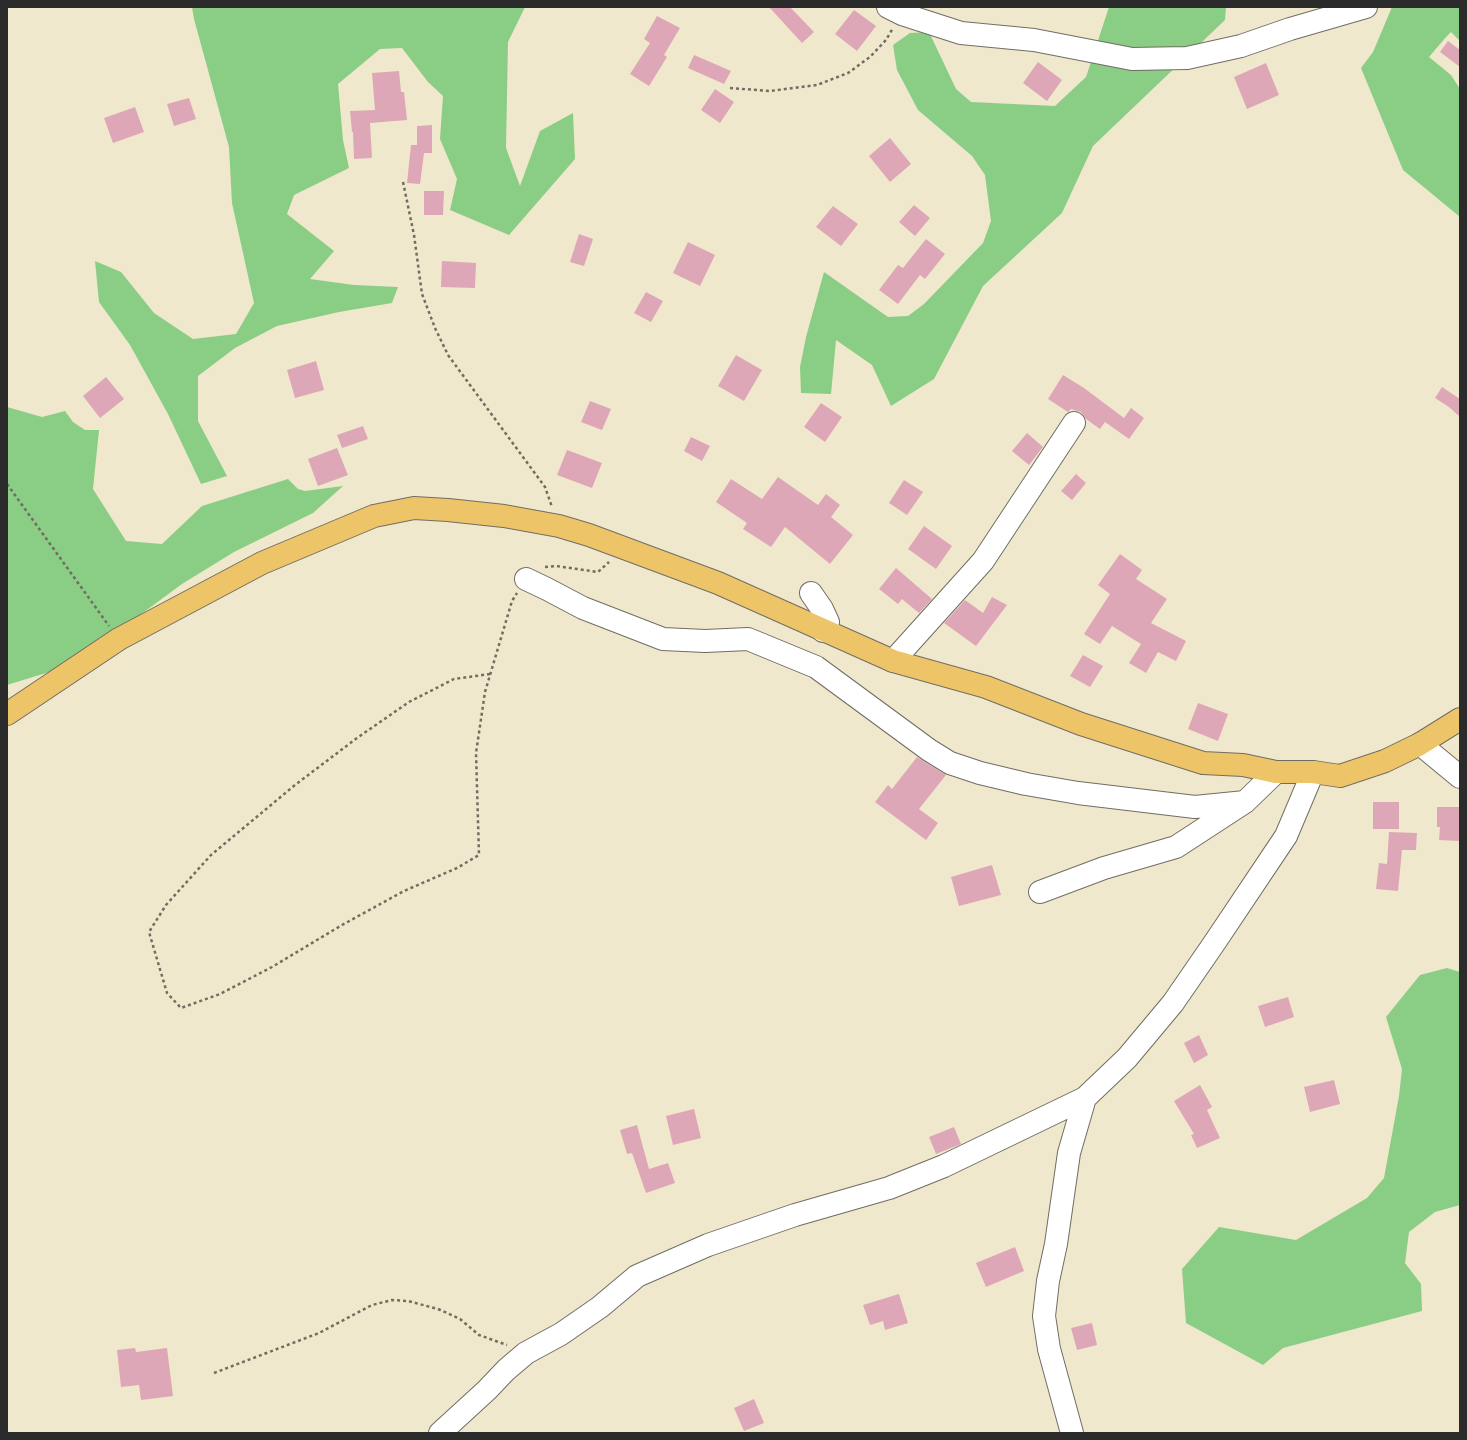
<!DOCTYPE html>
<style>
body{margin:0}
#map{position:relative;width:1467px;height:1440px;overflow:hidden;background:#f0e8cc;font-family:Mynerve,sans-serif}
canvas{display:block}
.frame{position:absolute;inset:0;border:8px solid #2b2b2b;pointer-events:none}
</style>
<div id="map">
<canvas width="1467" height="1440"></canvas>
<div class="frame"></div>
</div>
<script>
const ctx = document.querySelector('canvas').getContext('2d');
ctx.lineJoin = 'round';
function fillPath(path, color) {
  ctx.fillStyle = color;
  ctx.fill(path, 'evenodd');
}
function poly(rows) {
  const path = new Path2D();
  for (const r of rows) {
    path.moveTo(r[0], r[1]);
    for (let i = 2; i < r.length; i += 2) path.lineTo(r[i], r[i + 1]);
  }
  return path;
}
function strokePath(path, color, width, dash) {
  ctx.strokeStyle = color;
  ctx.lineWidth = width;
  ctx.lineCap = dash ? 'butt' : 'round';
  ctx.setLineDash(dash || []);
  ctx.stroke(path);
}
fillPath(poly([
 [192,7,525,7,508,42,506,148,520,186,540,131,573,113,575,159,509,235,450,210,457,179,440,139,443,96,428,82,402,48,380,49,338,84,343,140,349,168,294,195,287,214,334,251,310,279,354,285,398,287,392,303,339,312,277,326,235,348,198,376,198,421,227,476,201,484,168,414,130,345,99,302,95,261,121,272,154,313,193,339,236,334,254,303,232,203,229,147,194,19],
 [1109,7,1226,7,1225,20,1093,146,1062,213,983,286,934,379,891,406,872,365,836,340,831,394,801,393,800,367,806,337,824,272,888,317,908,316,924,304,983,243,991,221,985,175,972,156,918,110,897,70,893,45,910,33,929,32,956,89,971,102,1055,106,1086,77],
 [1392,7,1460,7,1460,41,1451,32,1446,37,1429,57,1451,75,1460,89,1460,217,1403,170,1361,68,1373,52],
 [7,407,42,417,65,411,73,422,85,430,99,430,93,489,126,541,162,544,202,506,288,479,298,489,305,491,343,486,313,513,234,552,182,584,72,665,7,685],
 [1447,968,1460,972,1460,1205,1435,1212,1409,1232,1405,1263,1421,1284,1422,1311,1283,1348,1263,1365,1186,1323,1182,1269,1219,1227,1296,1240,1367,1198,1384,1178,1399,1096,1402,1069,1386,1017,1420,975]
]), '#8acd85');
fillPath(poly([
 [769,7,790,7,814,32,802,43],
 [854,10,876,26,857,51,835,34],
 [657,16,680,28,664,55,667,57,649,86,630,74,650,43,644,39],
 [1448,41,1460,50,1460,67,1440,52],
 [694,55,731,71,724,84,688,68],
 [1038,62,1062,80,1047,101,1023,83],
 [1266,63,1279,95,1247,109,1234,77],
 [399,71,401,92,404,92,407,120,370,123,372,157,371,158,354,159,353,132,352,132,350,111,375,110,372,73],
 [715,89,734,102,720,123,701,110],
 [189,98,196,119,174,126,167,104],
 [135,107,144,132,113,143,104,118],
 [432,125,432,153,424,153,420,184,407,183,411,145,417,145,417,126],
 [890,138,911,164,890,182,869,156],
 [424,191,444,191,443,215,424,215],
 [914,205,930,218,915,236,899,222],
 [833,206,858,224,841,246,816,227],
 [579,234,593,239,584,266,570,262],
 [926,239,945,254,925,279,920,275,898,304,879,290,898,265,903,268],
 [688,242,715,255,700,286,673,273],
 [442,261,476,263,475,288,441,287],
 [646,292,663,301,651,322,634,313],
 [736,355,762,370,744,401,718,386],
 [316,361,324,390,295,398,287,370],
 [1063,375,1084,388,1124,418,1131,408,1144,418,1129,439,1105,422,1100,429,1086,419,1081,412,1071,409,1068,412,1048,399],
 [106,377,124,399,100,418,83,396],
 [1442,387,1460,399,1460,417,1449,407,1435,398],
 [590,401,611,409,602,430,581,422],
 [821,403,842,417,825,442,804,427],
 [363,426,368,439,342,448,337,435],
 [1027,433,1043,447,1029,465,1012,451],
 [691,437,710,446,702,461,684,451],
 [337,448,348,475,318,486,308,459],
 [567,450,602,463,592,488,557,475],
 [1076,474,1086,483,1072,500,1061,491],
 [778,477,818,505,826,494,840,505,831,517,853,535,830,564,785,527,771,547,743,529,747,523,716,502,731,479,762,499],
 [904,480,923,492,907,515,889,503],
 [924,526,952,546,936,569,908,549],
 [1120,554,1142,570,1136,579,1167,599,1151,623,1186,641,1176,661,1158,652,1146,673,1129,663,1141,644,1112,626,1100,644,1084,634,1110,594,1098,585],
 [896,568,932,599,919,613,902,599,898,604,879,589],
 [992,597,1007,605,976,646,944,623,965,600,983,613],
 [1083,655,1103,666,1090,687,1070,676],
 [1198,703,1228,714,1218,741,1188,729],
 [917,757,946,775,919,809,938,823,926,840,875,802,888,785,892,789],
 [1373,802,1399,802,1399,829,1373,829],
 [1437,807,1460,807,1460,841,1439,840,1440,827,1437,827],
 [1389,832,1417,833,1416,850,1402,850,1398,891,1376,889,1379,863,1387,864],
 [992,865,1001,895,959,906,951,877],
 [1288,997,1294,1017,1265,1027,1258,1006],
 [1199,1035,1208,1055,1194,1063,1184,1043],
 [1334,1080,1340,1104,1310,1112,1304,1087],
 [1200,1085,1212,1107,1207,1110,1220,1138,1197,1148,1191,1135,1194,1134,1174,1101],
 [694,1109,701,1138,673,1145,666,1116],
 [637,1125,649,1169,668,1163,675,1183,646,1193,632,1153,627,1154,620,1130],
 [954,1127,961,1144,936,1154,929,1137],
 [1015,1247,1024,1271,986,1287,976,1263],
 [899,1294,908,1323,885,1330,883,1321,870,1325,863,1305],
 [1092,1323,1097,1345,1077,1350,1071,1328],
 [135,1348,136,1352,167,1348,173,1396,141,1400,139,1385,121,1387,117,1350],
 [754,1399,764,1423,744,1431,734,1408]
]), '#dea7b7');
const minor = poly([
 [888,7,902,14,961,33,1034,40,1132,59,1187,58,1241,46,1290,29,1366,7],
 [526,579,547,589,583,608,663,639,705,641,748,639,816,667,929,750,950,763,980,773,1026,784,1078,793,1195,807,1245,802],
 [811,593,822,609,828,622,823,631],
 [893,661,983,561,1074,423],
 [1420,744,1460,777],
 [1040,892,1104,868,1176,847,1245,802,1276,772],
 [440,1433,487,1390,506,1370,526,1353,561,1334,600,1307,637,1276,708,1245,795,1215,889,1188,944,1166,1085,1098,1127,1058,1173,1003,1215,942,1286,836,1313,772],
 [1072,1433,1049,1349,1044,1316,1048,1281,1056,1244,1069,1153,1085,1098]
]);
const major = poly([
 [7,714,119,639,262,563,374,516,414,508,448,510,504,516,559,526,589,535,718,583,893,661,986,687,1081,724,1203,763,1243,765,1276,772,1313,772,1340,776,1385,761,1420,744,1460,719]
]);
strokePath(minor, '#706d63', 24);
strokePath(major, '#706d63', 24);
strokePath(poly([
 [730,88,770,91,817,85,848,73,870,57,886,40,893,28],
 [403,182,414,235,422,294,435,328,448,355,545,487,552,507],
 [7,484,109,626],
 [545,567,556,566,598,572,609,562],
 [490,674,454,679,409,702,357,738,295,785,211,855,166,905,149,932,167,993,181,1008,220,994,272,967,342,925,404,891,457,868,479,855,476,753,485,692,512,601,517,593],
 [214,1373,319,1333,372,1305,392,1300,408,1301,438,1309,460,1319,479,1335,507,1345]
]), '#706d63', 2.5, [3, 3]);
strokePath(minor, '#fff', 22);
strokePath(major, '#eec469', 22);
</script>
